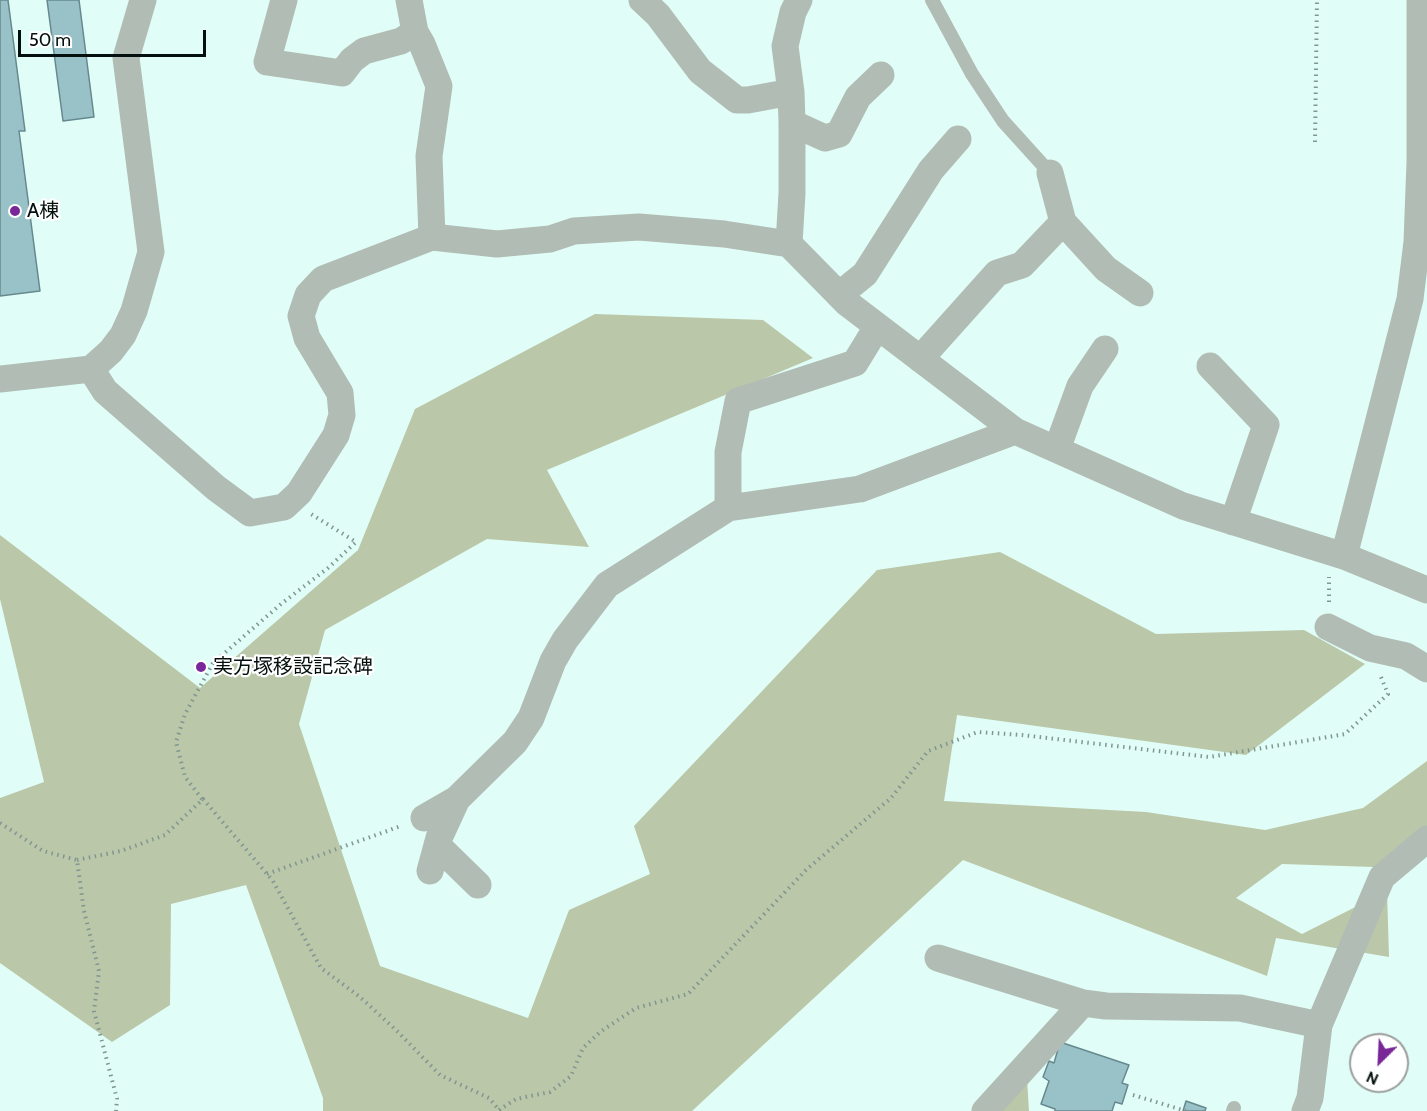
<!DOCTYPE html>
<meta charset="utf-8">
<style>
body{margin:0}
#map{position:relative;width:1427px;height:1111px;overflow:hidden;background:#e0fef7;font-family:Cabin,sans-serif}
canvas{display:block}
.north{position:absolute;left:1349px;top:1033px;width:60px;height:60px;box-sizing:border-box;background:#fff;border:2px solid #9b9f9e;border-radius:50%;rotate:204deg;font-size:16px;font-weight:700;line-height:24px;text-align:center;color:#04100d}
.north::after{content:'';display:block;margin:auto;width:21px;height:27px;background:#792798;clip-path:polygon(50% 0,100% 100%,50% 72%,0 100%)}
.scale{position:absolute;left:18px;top:30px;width:188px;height:27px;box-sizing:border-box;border:3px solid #04100d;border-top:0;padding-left:8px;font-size:18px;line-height:21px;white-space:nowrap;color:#04100d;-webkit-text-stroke:4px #fff;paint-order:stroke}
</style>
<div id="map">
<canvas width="1427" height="1111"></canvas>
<div class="north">N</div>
<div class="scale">50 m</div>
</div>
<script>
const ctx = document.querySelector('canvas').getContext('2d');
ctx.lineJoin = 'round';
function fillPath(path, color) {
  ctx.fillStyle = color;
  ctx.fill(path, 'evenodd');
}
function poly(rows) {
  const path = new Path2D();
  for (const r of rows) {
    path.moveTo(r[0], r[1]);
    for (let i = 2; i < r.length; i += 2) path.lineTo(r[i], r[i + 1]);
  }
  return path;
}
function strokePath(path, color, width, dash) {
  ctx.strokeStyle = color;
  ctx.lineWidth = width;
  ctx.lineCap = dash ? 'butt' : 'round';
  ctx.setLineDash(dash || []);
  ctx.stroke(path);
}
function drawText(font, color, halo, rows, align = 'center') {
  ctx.font = font + ' Cabin,"Noto Sans JP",sans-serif';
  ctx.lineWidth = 4.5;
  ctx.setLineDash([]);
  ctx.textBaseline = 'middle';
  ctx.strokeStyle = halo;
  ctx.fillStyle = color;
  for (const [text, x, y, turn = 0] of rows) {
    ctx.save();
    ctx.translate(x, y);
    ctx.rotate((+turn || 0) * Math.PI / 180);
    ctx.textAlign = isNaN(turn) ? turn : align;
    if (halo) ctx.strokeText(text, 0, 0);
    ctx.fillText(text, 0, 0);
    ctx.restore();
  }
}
fillPath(poly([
 [595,314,763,320,813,358,547,470,589,547,487,539,325,630,299,724,380,966,528,1018,569,910,650,874,634,826,877,570,1000,552,1156,634,1304,630,1365,664,1246,755,957,715,944,801,1146,812,1265,830,1363,808,1427,761,1427,830,1374,867,1282,864,1236,898,1302,934,1387,891,1389,957,1276,938,1267,976,963,860,692,1111,323,1111,323,1098,246,885,171,904,170,1005,112,1042,0,963,0,798,44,782,0,599,0,535,200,688,358,550,415,409],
 [1027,1079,1029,1111,997,1111]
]), '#bac7a8');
const building = poly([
 [0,0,8,0,25,131,19,131,40,291,0,296,0,0],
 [47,0,79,0,94,117,63,121,47,0],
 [1060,1042,1129,1065,1122,1083,1128,1085,1122,1104,1115,1102,1112,1111,1055,1111,1055,1109,1041,1104,1049,1081,1043,1077,1049,1061,1054,1063,1060,1042],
 [1186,1101,1206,1108,1205,1111,1183,1111,1186,1101]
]);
fillPath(building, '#99c2c8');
strokePath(building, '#66898e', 1.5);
strokePath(poly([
 [1315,142,1317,0],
 [1329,602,1329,577],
 [202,799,185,777,176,742,185,714,213,663,281,604,328,568,356,542,311,514],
 [0,823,43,851,77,860,84,911,99,971,94,1011,117,1099,116,1111],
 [77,860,121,851,165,835,203,799,273,881,321,968,360,997,397,1031,440,1075,489,1098,500,1111],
 [267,874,401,826],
 [1133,1095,1186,1111],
 [499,1110,516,1099,550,1092,571,1076,583,1048,600,1032,636,1008,688,994,806,870,891,798,928,751,978,732,1022,735,1209,757,1345,734,1388,694,1381,677]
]), '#809691', 4, [1.5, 4.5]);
strokePath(poly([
 [932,0,972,74,1003,121,1050,173],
 [1233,1111,1234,1108]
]), '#b1bdb4', 14);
strokePath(poly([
 [284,0,267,62,342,73,352,60,364,51,401,41,415,32],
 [409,0,415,32,422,44,439,86,429,156,432,237],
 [642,0,658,15,700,71,737,100,748,100,791,92],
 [792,123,825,138,839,134,858,97,881,75],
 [1050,173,1063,222,1106,269,1140,293],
 [789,244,792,193,792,123,791,92,785,46,793,12,799,0],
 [839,295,865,274,931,170,958,139],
 [920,359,997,273,1022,265,1063,222],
 [1210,366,1266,425,1233,522],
 [91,369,105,391,216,488,250,513,284,507,299,493,336,435,342,415,340,393,307,338,301,316,308,295,323,279,432,237,497,244,550,239,574,231,639,227,724,234,789,244,847,303,1015,431,1183,506,1344,556,1427,590],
 [0,379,91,369,111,351,123,335,134,311,151,252,126,58,143,0],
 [1057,449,1080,386,1105,349],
 [728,508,728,452,738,401,855,363,877,327],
 [1344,556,1410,299,1417,242,1420,162,1420,0],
 [1328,627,1370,648,1406,656,1427,669],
 [424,818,457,799,515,742,531,718,553,661,565,640,607,585,728,508,860,489,1015,431],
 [437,845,478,885],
 [430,871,439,838,457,799],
 [938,958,1083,1003,1106,1006,1240,1008,1319,1025],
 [985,1111,1083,1003],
 [1305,1111,1310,1098,1319,1025,1382,877,1427,839]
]), '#b1bdb4', 27);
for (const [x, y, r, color] of [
 [15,211,6,"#792798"],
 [201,667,6,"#792798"]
]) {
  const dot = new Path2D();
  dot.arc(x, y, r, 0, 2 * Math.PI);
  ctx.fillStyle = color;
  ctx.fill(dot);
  strokePath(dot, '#fff', 2);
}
drawText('20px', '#04100d', '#fff', [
 ["A棟",27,211],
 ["実方塚移設記念碑",213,667]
], 'left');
</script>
